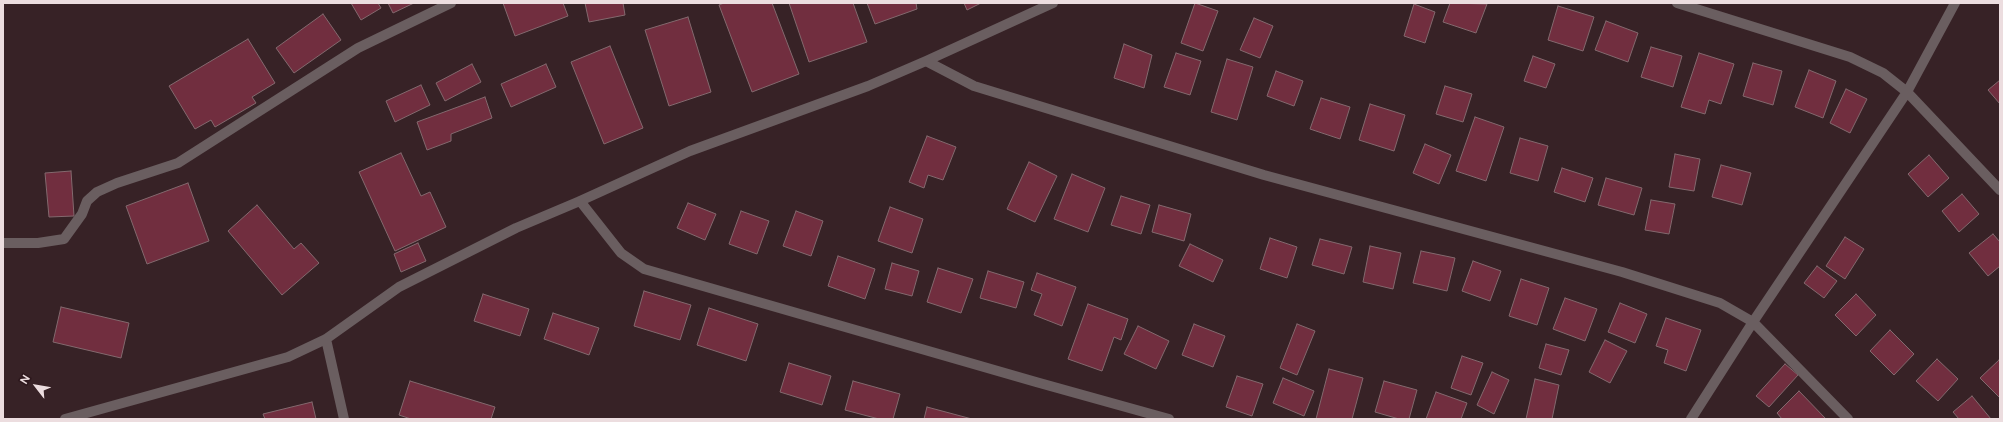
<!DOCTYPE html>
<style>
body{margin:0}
#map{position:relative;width:2003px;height:422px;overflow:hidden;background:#372226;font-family:Figtree,sans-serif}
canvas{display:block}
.frame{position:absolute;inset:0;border:4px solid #ecdddf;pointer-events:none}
.north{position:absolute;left:16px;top:366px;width:40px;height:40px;-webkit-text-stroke:3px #2d181d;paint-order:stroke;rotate:301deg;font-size:11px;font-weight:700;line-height:16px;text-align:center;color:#ecdddf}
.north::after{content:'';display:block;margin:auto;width:14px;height:18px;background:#ecdddf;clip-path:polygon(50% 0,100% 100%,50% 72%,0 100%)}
</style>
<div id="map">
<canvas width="2003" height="422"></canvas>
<div class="frame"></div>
<div class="north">N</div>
</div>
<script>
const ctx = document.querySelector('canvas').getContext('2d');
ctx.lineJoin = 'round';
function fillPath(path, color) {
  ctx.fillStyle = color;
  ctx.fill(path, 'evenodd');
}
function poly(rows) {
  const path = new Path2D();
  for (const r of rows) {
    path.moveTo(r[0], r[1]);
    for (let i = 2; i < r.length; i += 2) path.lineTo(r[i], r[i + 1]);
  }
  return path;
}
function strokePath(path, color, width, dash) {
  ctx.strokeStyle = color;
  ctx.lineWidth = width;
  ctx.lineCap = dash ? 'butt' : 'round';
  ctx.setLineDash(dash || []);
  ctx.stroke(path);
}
const building = poly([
 [351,3,378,3,381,8,361,20,351,3],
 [388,3,414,3,393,13,388,3],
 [503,3,563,3,568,16,515,36,503,3],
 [585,3,623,3,625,15,589,22,585,3],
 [724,3,772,3,799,74,752,92,719,5,724,3],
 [789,3,853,3,867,42,809,62,789,3],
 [867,3,916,3,917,9,875,24,867,3],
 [964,3,981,3,967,10,964,3],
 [1195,3,1218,11,1203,51,1181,43,1195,3],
 [1450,3,1487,4,1476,33,1443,22,1450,3],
 [1414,4,1435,12,1425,43,1404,36,1414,4],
 [1558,6,1594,17,1583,51,1548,40,1558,6],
 [323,14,341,40,294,73,276,48,323,14],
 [688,17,711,92,669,106,645,30,688,17],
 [1254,18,1273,26,1260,58,1240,50,1254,18],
 [1606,21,1638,33,1628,62,1595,50,1606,21],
 [248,39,275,83,252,97,256,103,215,127,211,120,195,129,169,86,248,39],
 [1124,44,1152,55,1144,88,1114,78,1124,44],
 [610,46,643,128,604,144,571,62,610,46],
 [1651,47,1682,56,1673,87,1641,77,1651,47],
 [1176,53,1201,61,1190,95,1164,87,1176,53],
 [1699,53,1734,64,1721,104,1709,100,1705,114,1681,107,1699,53],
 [1533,56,1555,64,1546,88,1524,81,1533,56],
 [1227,59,1253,67,1237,120,1211,112,1227,59],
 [1753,63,1782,71,1773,105,1743,96,1753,63],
 [472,64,481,82,445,101,436,83,472,64],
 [546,64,556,87,511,107,501,84,546,64],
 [1809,70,1836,81,1823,118,1795,107,1809,70],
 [1276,71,1303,81,1294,106,1267,96,1276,71],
 [2000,80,2000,104,1988,90,2000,80],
 [421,85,430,105,395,122,386,101,421,85],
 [1445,86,1472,94,1463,122,1436,114,1445,86],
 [1846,89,1867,99,1850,133,1830,123,1846,89],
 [485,97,492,118,451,134,451,141,427,150,417,122,485,97],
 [1321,98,1350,107,1340,139,1310,129,1321,98],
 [1370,104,1405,115,1394,151,1359,140,1370,104],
 [1475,117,1504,127,1486,181,1456,171,1475,117],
 [927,136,956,147,943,180,928,175,924,188,909,182,927,136],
 [1520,138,1548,146,1538,181,1510,173,1520,138],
 [1425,144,1451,155,1439,184,1413,173,1425,144],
 [401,153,421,196,430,192,446,227,395,251,359,172,401,153],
 [1675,154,1700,159,1694,191,1669,187,1675,154],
 [1929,155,1949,178,1928,197,1908,174,1929,155],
 [1029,162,1057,176,1035,222,1007,209,1029,162],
 [1721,165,1751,173,1742,205,1712,197,1721,165],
 [1562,168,1593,178,1585,202,1554,192,1562,168],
 [71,171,74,216,49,217,45,173,71,171],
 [1072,174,1105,188,1088,232,1054,219,1072,174],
 [1606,178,1642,188,1634,215,1598,205,1606,178],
 [188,183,209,241,147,264,126,206,188,183],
 [1962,194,1979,214,1959,232,1942,211,1962,194],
 [1121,196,1150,205,1141,234,1111,225,1121,196],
 [1651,200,1675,204,1669,234,1645,230,1651,200],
 [688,203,716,214,705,240,677,228,688,203],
 [257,205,294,249,301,243,319,263,282,295,228,231,257,205],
 [1159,205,1191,214,1184,241,1152,232,1159,205],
 [890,207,923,219,912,253,878,241,890,207],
 [741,211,769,221,757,254,729,244,741,211],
 [796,211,823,221,811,256,783,246,796,211],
 [1993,234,2000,242,2000,266,1988,276,1969,253,1993,234],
 [1845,237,1864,249,1845,279,1826,266,1845,237],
 [1270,238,1297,247,1287,278,1260,269,1270,238],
 [1320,239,1352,247,1344,274,1312,265,1320,239],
 [418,243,426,261,401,272,394,254,418,243],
 [1190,244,1223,260,1213,282,1179,266,1190,244],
 [1370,246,1401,253,1393,289,1363,282,1370,246],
 [1421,251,1455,258,1447,291,1413,283,1421,251],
 [838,256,875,269,865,299,828,286,838,256],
 [1473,261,1501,271,1490,301,1462,291,1473,261],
 [892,263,919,271,912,296,885,289,892,263],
 [1817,266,1837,281,1824,298,1804,283,1817,266],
 [938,268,973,279,961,313,927,302,938,268],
 [988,271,1024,282,1016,308,980,298,988,271],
 [1037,273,1076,287,1062,326,1034,315,1042,294,1031,290,1037,273],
 [1521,279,1549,288,1537,325,1509,316,1521,279],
 [644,291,691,305,680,340,634,326,644,291],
 [483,294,529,309,520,336,474,321,483,294],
 [1856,294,1876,315,1856,336,1835,315,1856,294],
 [1565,298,1597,309,1585,341,1553,329,1565,298],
 [1620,303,1647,314,1635,343,1608,332,1620,303],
 [1088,304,1128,319,1121,340,1114,337,1102,371,1068,359,1088,304],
 [61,307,129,323,121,358,53,342,61,307],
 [709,308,758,324,746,361,697,345,709,308],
 [553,313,599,328,589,355,544,339,553,313],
 [1666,318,1701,330,1686,371,1664,363,1668,350,1656,346,1666,318],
 [1194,324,1225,336,1213,367,1182,355,1194,324],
 [1297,324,1315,331,1297,375,1280,368,1297,324],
 [1138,326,1169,341,1156,369,1124,354,1138,326],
 [1890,330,1914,354,1894,375,1870,351,1890,330],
 [1605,340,1627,351,1610,383,1589,372,1605,340],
 [1546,344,1569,350,1561,375,1539,368,1546,344],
 [1462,356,1483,363,1471,395,1451,388,1462,356],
 [1937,359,1958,379,1938,401,1916,381,1937,359],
 [1999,360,2000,361,2000,398,1980,378,1999,360],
 [789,363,831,376,822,405,780,392,789,363],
 [1785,364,1798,375,1769,407,1756,396,1785,364],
 [1329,369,1363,378,1352,419,1316,419,1329,369],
 [1492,372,1509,380,1494,414,1477,405,1492,372],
 [1237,376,1263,384,1252,416,1226,407,1237,376],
 [1283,378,1314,391,1304,416,1273,403,1283,378],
 [1535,379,1559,385,1552,419,1526,419,1535,379],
 [410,381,495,407,491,419,411,419,399,415,410,381],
 [853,381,900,394,893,419,879,419,845,410,853,381],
 [1384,381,1417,390,1409,419,1399,419,1375,412,1384,381],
 [1799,391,1826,419,1782,419,1777,413,1799,391],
 [1436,392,1467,403,1461,419,1426,419,1436,392],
 [1972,396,1991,419,1959,419,1953,412,1972,396],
 [312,402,316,419,265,419,263,414,312,402],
 [927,407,972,419,924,419,927,407]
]);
fillPath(building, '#712e3f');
strokePath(building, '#83696e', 1);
strokePath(poly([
 [1677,3,1850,57,1883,73,1907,92,2000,190],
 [926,61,974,86,1264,175,1622,272,1720,303,1753,322,1848,419],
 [580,201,621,253,644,269,1036,382,1169,419],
 [3,243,38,243,64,239,82,214,87,201,97,192,117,183,178,163,358,48,451,3],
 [326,339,344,419],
 [65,419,288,357,326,339,399,287,516,228,580,201,690,151,868,86,926,61,1053,3],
 [1691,419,1753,322,1907,92,1955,3]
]), '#6a5e60', 10);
</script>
